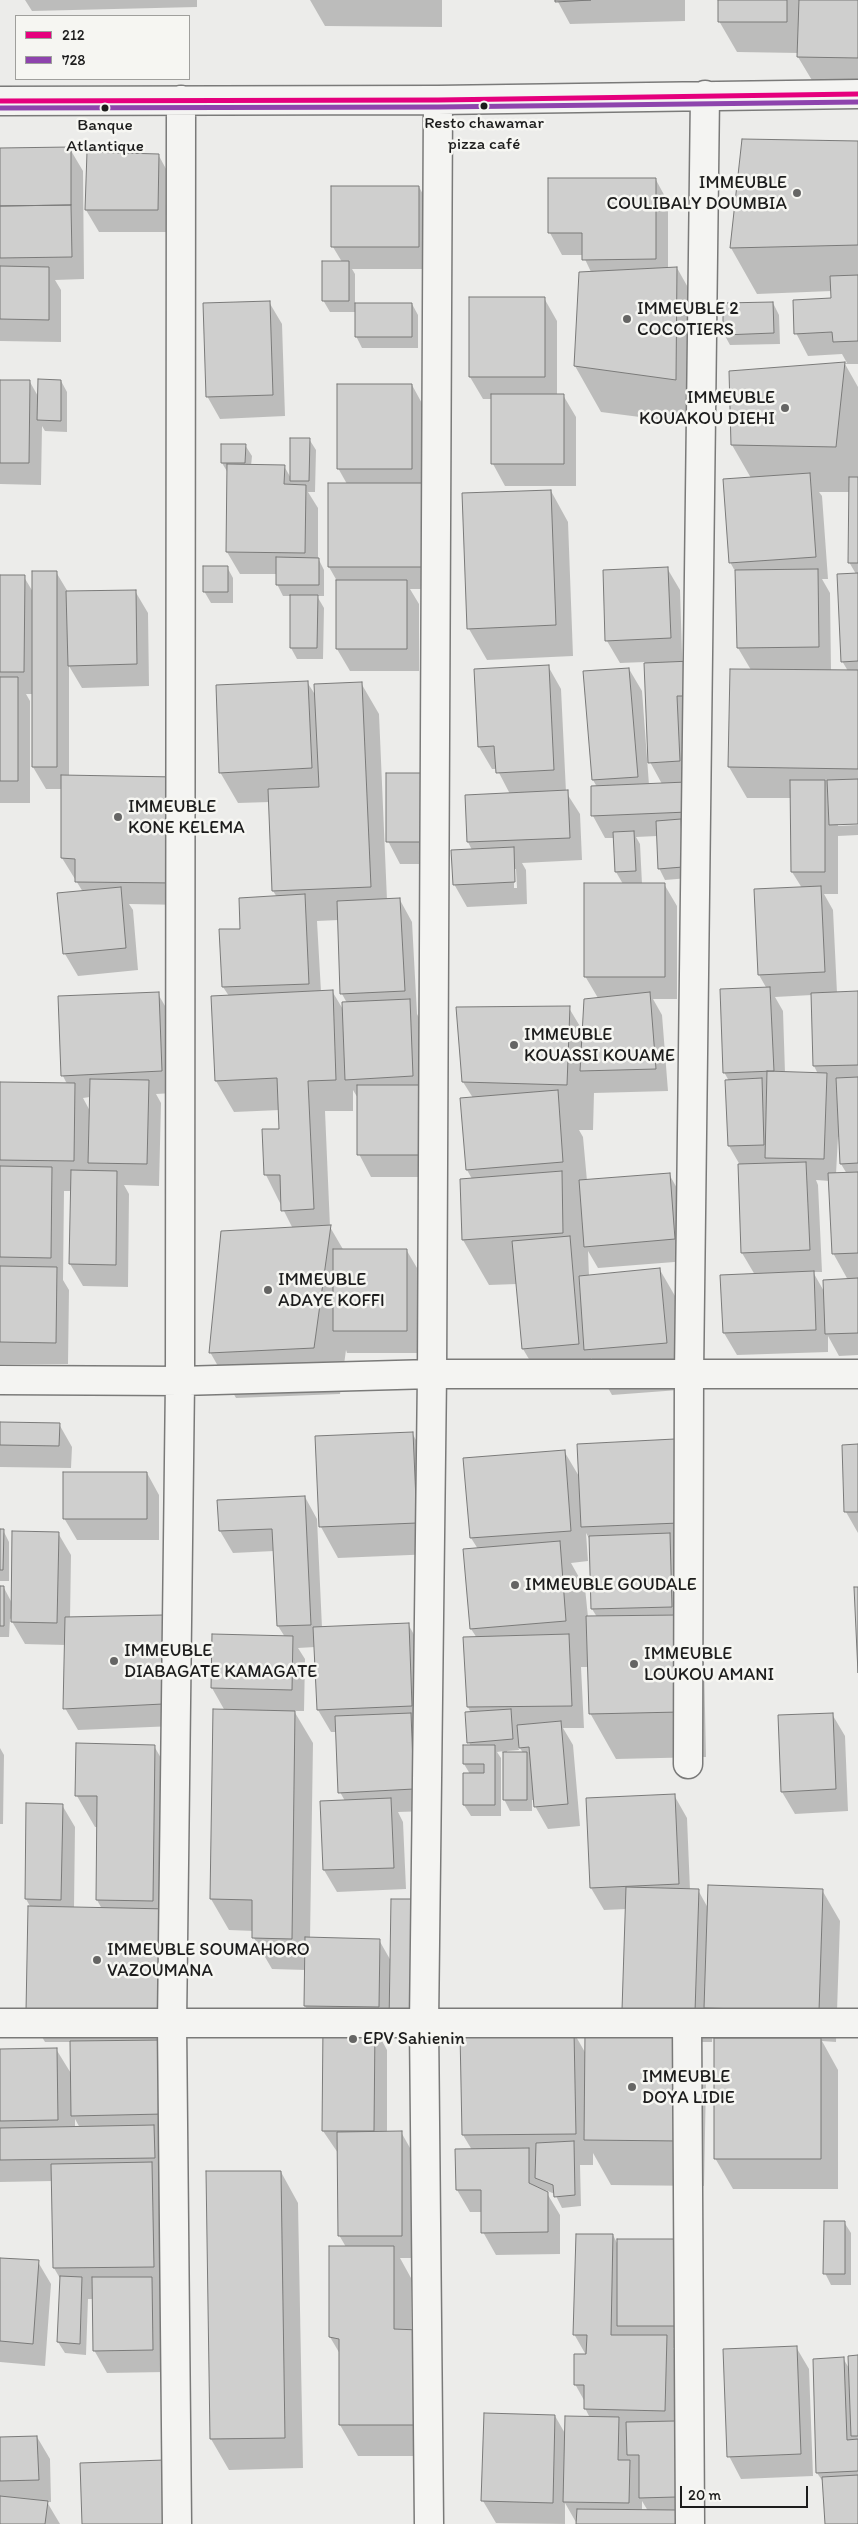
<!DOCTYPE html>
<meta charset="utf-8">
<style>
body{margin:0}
#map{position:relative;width:858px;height:2524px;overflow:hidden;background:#ececea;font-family:Itim,sans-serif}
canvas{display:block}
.legend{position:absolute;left:15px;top:15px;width:175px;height:65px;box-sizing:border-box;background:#f6f6f2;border:1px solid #9f9f9c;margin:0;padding:6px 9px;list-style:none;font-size:15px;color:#1c1c1c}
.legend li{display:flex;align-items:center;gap:10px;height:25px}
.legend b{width:25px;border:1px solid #9f9f9c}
.scale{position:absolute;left:680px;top:2486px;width:128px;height:22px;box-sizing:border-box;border:2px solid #1c1c1c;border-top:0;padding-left:6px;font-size:15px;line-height:18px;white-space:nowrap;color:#1c1c1c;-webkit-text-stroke:4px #f6f6f2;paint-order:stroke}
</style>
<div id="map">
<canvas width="858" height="2524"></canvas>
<ul class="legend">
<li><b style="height:6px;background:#e5007d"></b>212</li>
<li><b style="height:6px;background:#8e44ad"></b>728</li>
</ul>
<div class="scale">20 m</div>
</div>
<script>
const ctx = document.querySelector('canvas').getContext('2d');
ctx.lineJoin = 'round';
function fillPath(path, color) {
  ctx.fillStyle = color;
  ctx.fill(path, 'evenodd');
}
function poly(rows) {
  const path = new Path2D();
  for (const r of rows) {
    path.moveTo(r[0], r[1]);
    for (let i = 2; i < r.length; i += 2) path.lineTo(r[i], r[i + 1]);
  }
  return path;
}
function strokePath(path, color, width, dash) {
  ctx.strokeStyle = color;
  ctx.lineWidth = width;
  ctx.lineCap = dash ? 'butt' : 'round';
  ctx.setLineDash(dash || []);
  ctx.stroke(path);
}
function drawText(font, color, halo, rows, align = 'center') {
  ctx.font = font + ' Itim,sans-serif';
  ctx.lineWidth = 5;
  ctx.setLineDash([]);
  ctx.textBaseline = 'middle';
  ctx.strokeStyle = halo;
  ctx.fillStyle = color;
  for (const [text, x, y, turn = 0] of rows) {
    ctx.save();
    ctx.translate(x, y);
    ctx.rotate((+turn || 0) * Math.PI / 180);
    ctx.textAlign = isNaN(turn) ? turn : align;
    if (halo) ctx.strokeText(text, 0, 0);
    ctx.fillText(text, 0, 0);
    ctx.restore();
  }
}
fillPath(poly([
 [25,0,197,0,197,7,32,11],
 [310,0,442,0,442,27,325,26],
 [557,0,685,0,685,21,570,24],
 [719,0,858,0,858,103,825,102,798,57,799,53,737,52,719,21],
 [743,140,858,142,858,364,845,364,858,387,858,823,838,823,838,826,858,825,858,835,838,836,838,894,824,894,833,910,837,993,858,992,858,1355,839,1356,828,1336,828,1352,737,1355,724,1333,721,1276,755,1275,742,1253,740,1165,729,1146,729,1081,724,1072,767,989,759,975,802,888,792,872,792,798,747,798,729,767,751,670,738,648,736,573,730,562,751,478,732,445,730,372,847,363,842,354,808,356,796,333,832,300,832,291,757,294,731,248],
 [819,492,850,492,849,562,856,574,842,661,848,671,831,671,830,593,822,579,828,579,822,496],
 [812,995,814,1066,818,1074,785,1073,783,1011,775,997],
 [838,1137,840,1137,841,1164,847,1174,836,1174],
 [816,1180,830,1181,833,1253,848,1280,825,1293,813,1272,822,1272,818,1185],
 [0,149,70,149,83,171,84,279,55,280,61,290,61,342,0,341],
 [159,156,171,178,170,232,99,232,86,210],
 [550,180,656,180,668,202,668,268,677,268,703,314,702,425,601,412,575,366,591,272,583,255,562,255,550,233],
 [419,187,432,210,432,269,352,269,355,274,355,304,412,304,418,315,418,348,362,348,356,336,356,312,330,312,323,300,342,262,333,247],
 [544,298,557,321,557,395,563,395,576,417,576,486,505,486,493,464,493,399,483,399,470,377],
 [269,302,282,324,285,416,220,419,207,396],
 [773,303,779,315,780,344,730,345,724,334],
 [0,381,30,382,39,398,61,381,67,392,67,432,45,431,42,426,41,485,0,484],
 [412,385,424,407,434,589,410,589,419,604,419,671,350,671,337,649,337,581,329,567,347,484,338,468],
 [309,439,316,450,315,492,308,492,318,508,318,558,324,570,324,596,317,596,324,608,323,659,297,659,291,648,292,596,283,596,277,584,277,574,240,574,227,552,228,473,222,463,245,445,252,456,251,466,284,466,292,480],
 [551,491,568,522,573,656,487,660,469,629],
 [227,567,233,578,233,603,211,603,204,591],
 [667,568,680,590,689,878,665,880,659,868,657,836,636,837,640,844,642,884,664,884,677,906,677,999,653,999,662,1015,668,1091,594,1093,593,1130,579,1130,583,1137,587,1181,669,1174,682,1197,687,1261,598,1268,588,1251,589,1276,660,1270,686,1315,692,1389,612,1395,591,1358,591,1366,536,1371,523,1349,517,1284,489,1285,463,1240,472,1179,467,1170,473,1098,463,1082,569,1008,584,1033,598,998,585,976,623,884,616,872,615,838,605,838,593,816,592,787,597,787,593,780,629,669,642,691,649,785,662,784,650,762,645,662,620,663,607,641],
 [56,572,68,592,135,591,148,613,149,686,82,688,69,666,69,777,175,778,186,905,129,904,133,910,138,970,78,976,65,954,83,892,62,858,62,789,46,789,33,767,33,694,26,694,30,701,30,803,0,803,0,576,24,577,33,592],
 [548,666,561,689,566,792,580,814,582,860,522,863,526,870,527,904,467,907,454,884,472,850,468,842,466,796,510,794,497,769,492,769,479,747],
 [514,869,516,869,517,888,514,888],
 [307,682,316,696,361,683,379,714,387,900,400,900,412,922,417,1014,422,1023,434,1177,371,1177,359,1154,359,1100,353,1090,353,1111,325,1111,330,1227,344,1251,407,1251,420,1273,420,1353,347,1353,346,1350,340,1394,236,1398,210,1352,293,1229,266,1175,280,1130,280,1110,234,1112,216,1081,229,996,223,987,242,930,277,897,273,891,270,802,238,803,220,772],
 [339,920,342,994,347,1003,344,1011,332,991,321,992,317,921],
 [427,774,440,864,400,864,388,841],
 [158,994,171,1016,174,1093,156,1094,161,1103,159,1186,124,1185,129,1194,128,1287,83,1286,70,1264,71,1191,64,1191,63,1280,69,1290,68,1364,0,1364,0,1083,67,1084,63,1076,59,998],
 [90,1097,90,1111,83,1098],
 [0,1424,59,1424,72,1447,71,1468,0,1467],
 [412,1433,430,1464,434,1554,338,1558,321,1527],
 [674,1441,697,1649,704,1662,706,1757,616,1759,590,1713,589,1667,581,1667,584,1728,563,1728,573,1745,580,1826,548,1829,535,1806,534,1800,532,1800,532,1811,510,1811,504,1799,504,1751,497,1752,501,1758,501,1816,471,1816,464,1805,464,1774,470,1774,464,1764,464,1747,471,1747,469,1742,471,1713,468,1707,477,1638,471,1629,464,1550,478,1549,471,1538,464,1459,564,1451,580,1478],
 [586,1533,590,1540,592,1609,597,1617,588,1617,585,1588,571,1563,588,1561],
 [518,1745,523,1753,507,1753,507,1751,519,1750],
 [858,1446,858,1533,846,1512],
 [147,1473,159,1495,159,1540,77,1540,64,1518],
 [305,1497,317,1519,322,1628,408,1624,421,1647,427,1811,398,1812,403,1822,406,1889,337,1892,324,1870,321,1802,345,1801,340,1792,337,1732,331,1732,318,1710,315,1647,298,1648,305,1659,304,1711,294,1711,313,1743,310,1939,379,1940,391,1961,428,2043,403,2043,391,2023,375,2028,387,2050,387,2132,401,2132,414,2155,415,2258,400,2258,411,2278,411,2331,435,2456,358,2456,340,2425,340,2354,330,2337,346,2247,339,2235,338,2153,323,2131,324,2028,318,2028,305,2006,306,1970,272,1969,254,1938,254,1931,229,1930,211,1899,225,1711,212,1688,285,1637,278,1626,274,1551,233,1553,220,1531],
 [0,1530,3,1530,9,1542,9,1581,0,1581],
 [58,1533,71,1555,70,1619,164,1616,175,1726,78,1730,65,1708,66,1645,25,1644,10,1618,9,1637,0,1637,0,1588,4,1588,12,1603],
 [832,1714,845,1736,848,1811,795,1814,782,1792],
 [154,1746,172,1777,176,2136,159,2136,166,2149,165,2372,107,2373,94,2350,93,2299,88,2299,86,2355,65,2353,58,2342,61,2280,54,2268,53,2181,0,2182,0,2050,56,2049,72,2075,71,2042,45,2042,27,2011,31,1908,26,1899,62,1805,75,1827,74,1908,102,1909,97,1900,98,1827,95,1827,77,1796],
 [75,2119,80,2128,75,2128],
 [0,1748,4,1755,3,1824,0,1824],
 [674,1795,687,1818,690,1890,698,1890,708,1908,822,1890,840,1921,836,2042,822,2041,838,2070,838,2189,733,2189,715,2158,723,2039,713,2021,712,2042,683,2042,706,2081,704,2186,611,2185,593,2153,593,2165,580,2165,581,2206,562,2208,555,2194,545,2190,560,2215,560,2254,496,2255,483,2232,482,2212,470,2212,457,2190,457,2150,472,2150,463,2135,574,2033,586,2054,638,2035,627,1909,604,1910,591,1888],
 [281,2172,298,2203,303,2468,229,2470,211,2439],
 [844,2222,851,2233,851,2285,831,2285,825,2273],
 [613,2235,618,2245,676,2240,689,2348,673,2348,684,2368,688,2519,577,2524,565,2503,565,2524,496,2523,483,2501,555,2416,566,2435,590,2418,585,2408,585,2402,575,2384,586,2355,574,2334],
 [642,2501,648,2511,642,2511],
 [0,2259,38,2262,51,2284,45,2366,0,2362],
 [796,2347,809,2369,813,2476,741,2479,729,2456],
 [858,2357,858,2524,826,2524,824,2483,817,2473,843,2358,850,2370],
 [37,2437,50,2459,51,2502,47,2502,60,2524,0,2524,0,2438]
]), '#0003');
const building = poly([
 [555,0,591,0,555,2,555,0],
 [718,0,787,0,787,22,718,22,718,0],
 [799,0,858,0,858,58,797,57,799,0],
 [742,139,858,141,858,245,730,248,742,139],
 [71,147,71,205,0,206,0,148,71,147],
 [87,152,159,154,158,210,85,210,87,152],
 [548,178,656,178,656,259,582,260,582,233,548,233,548,178],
 [331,186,419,186,419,247,331,247,331,186],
 [71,205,72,257,0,258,0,206,71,205],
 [322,261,349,261,349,301,322,301,322,261],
 [0,266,49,267,49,320,0,319,0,266],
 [677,267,676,380,574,366,579,272,677,267],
 [858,275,858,341,833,342,832,332,794,334,793,300,831,298,830,276,858,275],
 [469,297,545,297,545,377,469,377,469,297],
 [270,301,273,395,206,397,203,303,270,301],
 [773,302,774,333,723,335,723,303,773,302],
 [355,303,412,303,412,337,355,337,355,303],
 [845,362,836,447,731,445,729,371,845,362],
 [38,379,61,380,61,421,37,420,38,379],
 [0,380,30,380,29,463,0,463,0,380],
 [337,384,412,384,412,469,337,469,337,384],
 [491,394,564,394,564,464,491,464,491,394],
 [290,438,310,438,309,481,290,481,290,438],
 [221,444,246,444,245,463,221,463,221,444],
 [227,464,285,465,284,484,306,485,305,553,226,552,227,464],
 [810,473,816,557,729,563,723,479,810,473],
 [849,477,858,477,858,563,848,563,849,477],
 [328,483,422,483,422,567,328,567,328,483],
 [551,490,556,625,467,629,462,493,551,490],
 [276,557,319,558,319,585,276,585,276,557],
 [203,566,228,566,228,592,203,592,203,566],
 [668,567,671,638,605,641,603,570,668,567],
 [818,569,819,647,737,648,735,570,818,569],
 [32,571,57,571,57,767,32,767,32,571],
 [858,573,858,661,841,662,837,574,858,573],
 [0,575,25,575,24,672,0,672,0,575],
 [336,580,407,580,407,649,336,649,336,580],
 [136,590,137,664,68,666,66,591,136,590],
 [290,595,318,595,317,648,290,648,290,595],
 [692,661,694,696,677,696,680,761,648,763,644,663,692,661],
 [549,665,554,770,496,773,494,746,478,747,474,669,549,665],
 [629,668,638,777,592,780,583,671,629,668],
 [730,669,858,670,858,769,728,767,730,669],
 [0,677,18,677,18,781,0,781,0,677],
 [308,681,312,768,219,773,216,685,308,681],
 [362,682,371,887,272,891,268,789,319,787,314,684,362,682],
 [386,773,428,773,428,842,386,842,386,773],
 [61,775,176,777,174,883,75,882,75,859,61,858,61,775],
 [858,779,858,824,829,825,827,780,858,779],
 [790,780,825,780,825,872,791,872,790,780],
 [687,782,688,812,591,816,591,786,687,782],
 [568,790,570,838,467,842,465,795,568,790],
 [681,819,683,867,658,869,656,821,681,819],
 [634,831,636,871,615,872,613,832,634,831],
 [514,847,515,882,453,885,451,850,514,847],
 [584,883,665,883,665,977,584,977,584,883],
 [821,886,825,972,758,975,754,889,821,886],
 [121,887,126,948,63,954,57,893,121,887],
 [305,894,309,984,222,987,219,929,240,929,239,898,305,894],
 [400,898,405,991,340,994,337,901,400,898],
 [770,987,774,1071,723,1073,720,989,770,987],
 [333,990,336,1080,308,1081,314,1209,281,1211,280,1175,264,1175,262,1129,279,1129,277,1078,215,1081,211,996,333,990],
 [858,991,858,1065,813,1066,811,993,858,991],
 [159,992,162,1071,61,1076,58,996,159,992],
 [650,992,656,1069,580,1071,584,999,650,992],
 [410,999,413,1076,345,1080,342,1002,410,999],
 [570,1006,567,1085,462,1082,456,1007,570,1006],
 [767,1071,827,1073,824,1159,765,1158,767,1071],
 [858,1077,858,1163,840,1164,836,1078,858,1077],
 [762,1078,764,1145,728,1146,725,1080,762,1078],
 [90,1079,149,1080,147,1164,88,1163,90,1079],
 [0,1082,75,1083,74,1161,0,1160,0,1082],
 [357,1085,422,1085,422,1155,357,1155,357,1085],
 [558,1090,563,1162,466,1170,460,1098,558,1090],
 [806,1162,810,1250,741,1253,738,1164,806,1162],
 [0,1166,52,1167,51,1258,0,1257,0,1166],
 [71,1170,117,1171,116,1265,69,1264,71,1170],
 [562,1171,563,1233,462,1240,460,1179,562,1171],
 [858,1172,858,1253,832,1254,828,1173,858,1172],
 [670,1173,675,1239,584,1247,579,1180,670,1173],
 [331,1225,314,1348,209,1353,221,1231,331,1225],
 [570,1236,579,1344,522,1349,512,1241,570,1236],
 [333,1249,407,1249,407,1331,333,1331,333,1249],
 [0,1266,57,1267,56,1343,0,1342,0,1266],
 [660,1268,667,1343,584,1350,579,1276,660,1268],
 [814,1271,816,1330,723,1333,720,1275,814,1271],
 [858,1278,858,1333,825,1334,823,1280,858,1278],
 [0,1422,60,1423,59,1446,0,1445,0,1422],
 [413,1432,417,1523,319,1527,315,1436,413,1432],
 [675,1439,679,1523,581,1527,577,1444,675,1439],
 [858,1444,858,1512,844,1512,842,1445,858,1444],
 [565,1450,571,1531,470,1538,463,1458,565,1450],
 [63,1472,147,1472,147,1519,63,1519,63,1472],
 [305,1496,311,1625,277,1626,272,1529,219,1531,217,1500,305,1496],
 [0,1529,4,1529,3,1570,0,1570,0,1529],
 [12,1531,59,1532,57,1623,11,1622,12,1531],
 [670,1533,672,1607,591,1609,589,1536,670,1533],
 [560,1541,566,1621,470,1629,463,1549,560,1541],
 [0,1586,4,1586,4,1626,0,1626,0,1586],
 [854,1587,858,1587,858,1673,854,1587],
 [164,1615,163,1704,63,1709,65,1617,164,1615],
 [679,1615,680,1712,589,1714,586,1616,679,1615],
 [409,1623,412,1706,317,1710,313,1627,409,1623],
 [212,1634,293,1636,292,1690,211,1688,212,1634],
 [569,1634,572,1706,467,1707,463,1637,569,1634],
 [213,1709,295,1711,292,1939,252,1938,252,1900,210,1899,213,1709],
 [511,1709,513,1739,467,1743,465,1712,511,1709],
 [411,1713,414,1789,338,1793,335,1716,411,1713],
 [833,1713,836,1789,781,1792,778,1715,833,1713],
 [561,1721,568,1804,534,1807,529,1747,519,1748,517,1725,561,1721],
 [76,1743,155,1745,153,1901,96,1900,97,1796,75,1796,76,1743],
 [463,1745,495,1745,495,1805,463,1805,463,1773,484,1773,484,1764,463,1764,463,1745],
 [503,1752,527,1752,527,1800,503,1800,503,1752],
 [675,1794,679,1884,590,1888,586,1798,675,1794],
 [391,1798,394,1868,323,1870,320,1801,391,1798],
 [26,1803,63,1804,61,1900,25,1899,26,1803],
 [708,1885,823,1889,819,2011,704,2008,708,1885],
 [626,1887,699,1889,695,2012,622,2010,626,1887],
 [391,1899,417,1899,416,2022,389,2022,391,1899],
 [28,1906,168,1909,166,2013,26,2011,28,1906],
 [305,1937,380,1939,379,2007,304,2006,305,1937],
 [323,2026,375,2027,374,2131,322,2131,323,2026],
 [574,2031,576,2134,462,2135,460,2033,574,2031],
 [585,2033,680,2034,679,2141,584,2140,585,2033],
 [714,2038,821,2038,821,2159,714,2159,714,2038],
 [164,2040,164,2114,71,2116,70,2041,164,2040],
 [57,2048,58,2120,0,2121,0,2049,57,2048],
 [154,2125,155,2158,0,2160,0,2128,154,2125],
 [402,2131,402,2236,338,2236,337,2132,402,2131],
 [574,2141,575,2195,554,2197,553,2185,535,2178,536,2143,574,2141],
 [529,2148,529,2183,548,2192,548,2232,481,2233,481,2190,456,2190,455,2149,529,2148],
 [152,2162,154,2267,53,2268,51,2164,152,2162],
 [206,2171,281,2171,285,2438,210,2439,206,2171],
 [824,2221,845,2221,845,2274,823,2274,824,2221],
 [576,2234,613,2234,611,2335,667,2335,665,2411,584,2409,584,2385,574,2385,574,2354,586,2354,587,2335,573,2335,576,2234],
 [617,2239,677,2239,677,2326,617,2326,617,2239],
 [329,2246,394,2246,394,2329,419,2330,418,2425,339,2425,339,2339,329,2337,329,2246],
 [0,2258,39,2260,33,2344,0,2341,0,2258],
 [60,2276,82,2277,80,2344,57,2342,60,2276],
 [92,2277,152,2277,153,2350,93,2351,92,2277],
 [797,2346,801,2454,727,2457,723,2349,797,2346],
 [858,2355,858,2436,851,2436,848,2356,858,2355],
 [844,2357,847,2440,858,2439,858,2471,816,2473,813,2359,844,2357],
 [484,2413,555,2415,553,2503,481,2501,484,2413],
 [565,2416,619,2417,618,2460,630,2460,629,2503,563,2502,565,2416],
 [675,2421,676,2497,639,2498,639,2455,627,2455,626,2422,675,2421],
 [37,2436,39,2480,0,2481,0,2437,37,2436],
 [164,2460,165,2524,82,2524,80,2463,164,2460],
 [858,2475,858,2524,825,2524,822,2477,858,2475],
 [0,2496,48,2501,45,2524,0,2524,0,2496],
 [577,2509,677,2510,677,2524,576,2524,577,2509]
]);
fillPath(building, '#cfcfce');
strokePath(building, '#7a7a79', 1);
const minor = poly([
 [0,101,438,100,858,94],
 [0,1380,180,1381,432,1374,858,1374],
 [688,1764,689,1373,705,95],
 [0,2023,858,2023],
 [687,2023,690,2524],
 [177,2524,172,2024,180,1381,181,100],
 [429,2524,424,2023,432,1374,438,100]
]);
strokePath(minor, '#7a7a79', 31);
strokePath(minor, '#f4f4f2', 28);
strokePath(poly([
 [0,101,438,100,858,94]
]), '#e5007d', 5);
strokePath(poly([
 [0,108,438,107,858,102]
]), '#8e44ad', 5);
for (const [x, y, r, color] of [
 [484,106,4.5,"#1c1c1c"],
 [105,108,4.5,"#1c1c1c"],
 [797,193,5,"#656564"],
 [627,319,5,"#656564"],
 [785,408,5,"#656564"],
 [118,817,5,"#656564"],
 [514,1045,5,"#656564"],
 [268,1290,5,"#656564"],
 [515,1585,5,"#656564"],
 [114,1661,5,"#656564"],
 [634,1664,5,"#656564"],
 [97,1960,5,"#656564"],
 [353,2039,5,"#656564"],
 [632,2087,5,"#656564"]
]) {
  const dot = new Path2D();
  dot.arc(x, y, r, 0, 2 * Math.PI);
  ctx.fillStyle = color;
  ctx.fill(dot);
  strokePath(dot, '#f6f6f2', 2);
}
drawText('17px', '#1c1c1c', '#f6f6f2', [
 ["Resto chawamar",484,124],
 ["pizza café",484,145],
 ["Banque",105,126],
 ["Atlantique",105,147]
]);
drawText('18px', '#1c1c1c', '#f6f6f2', [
 ["IMMEUBLE",787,183,"right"],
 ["COULIBALY DOUMBIA",787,204,"right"],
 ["IMMEUBLE 2",637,309],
 ["COCOTIERS",637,330],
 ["IMMEUBLE",775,398,"right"],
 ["KOUAKOU DIEHI",775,419,"right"],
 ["IMMEUBLE",128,807],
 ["KONE KELEMA",128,828],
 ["IMMEUBLE",524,1035],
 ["KOUASSI KOUAME",524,1056],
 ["IMMEUBLE",278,1280],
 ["ADAYE KOFFI",278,1301],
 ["IMMEUBLE GOUDALE",525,1585],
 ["IMMEUBLE",124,1651],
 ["DIABAGATE KAMAGATE",124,1672],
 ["IMMEUBLE",644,1654],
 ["LOUKOU AMANI",644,1675],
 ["IMMEUBLE SOUMAHORO",107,1950],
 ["VAZOUMANA",107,1971],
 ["EPV Sahienin",363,2039],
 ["IMMEUBLE",642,2077],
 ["DOYA LIDIE",642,2098]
], 'left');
</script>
